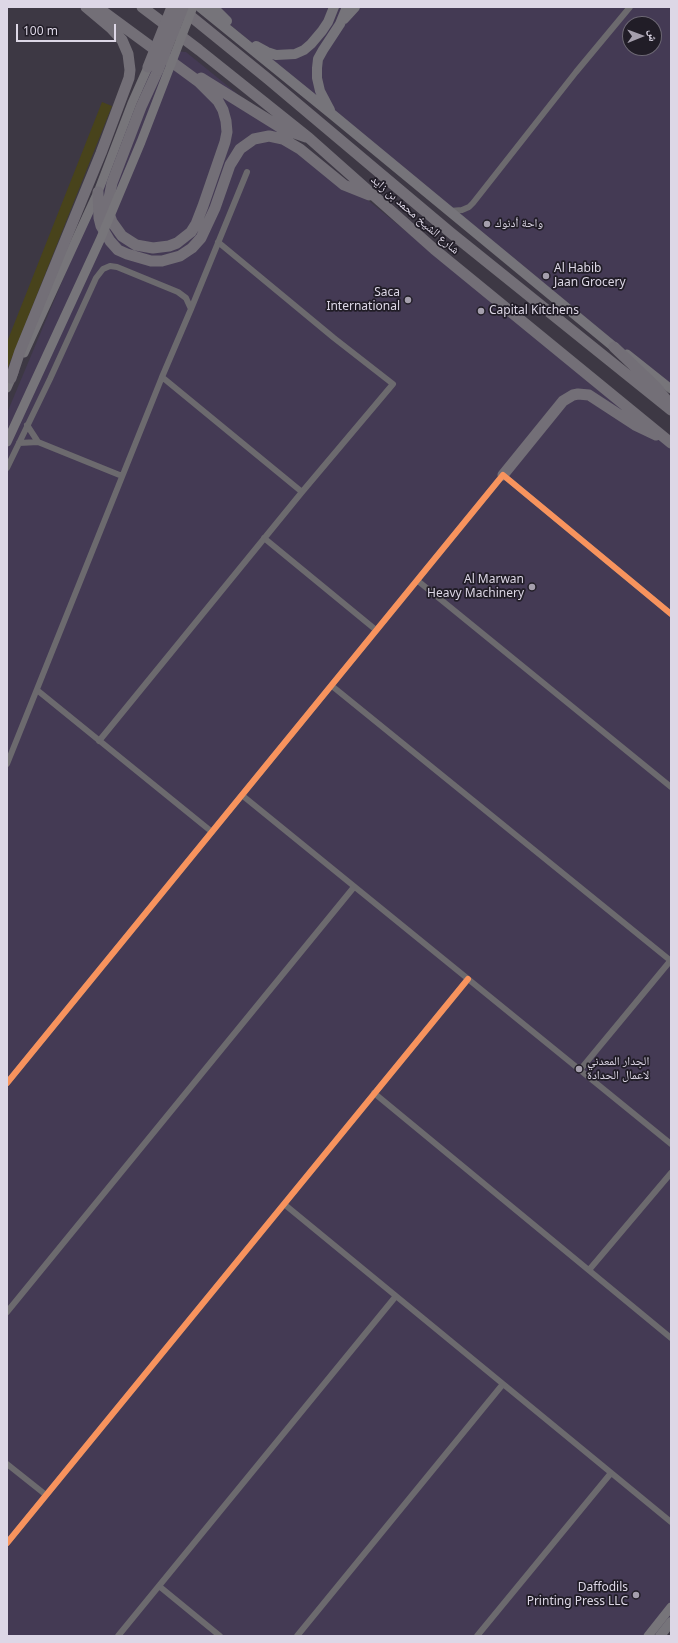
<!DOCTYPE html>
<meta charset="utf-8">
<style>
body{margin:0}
#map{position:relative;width:678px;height:1643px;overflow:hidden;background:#3d3844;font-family:"Noto Sans","Noto Naskh Arabic",sans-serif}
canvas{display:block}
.frame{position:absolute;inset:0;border:8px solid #ddd7e6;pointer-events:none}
.north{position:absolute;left:622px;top:16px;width:40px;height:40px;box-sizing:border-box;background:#211d27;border:1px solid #6c6773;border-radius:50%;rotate:89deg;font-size:11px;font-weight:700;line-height:16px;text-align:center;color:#ddd7e6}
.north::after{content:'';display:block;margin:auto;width:14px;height:18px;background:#a59fad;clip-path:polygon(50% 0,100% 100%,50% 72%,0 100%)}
.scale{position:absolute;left:16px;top:24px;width:100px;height:18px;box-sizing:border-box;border:2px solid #ddd7e6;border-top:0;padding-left:5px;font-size:12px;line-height:14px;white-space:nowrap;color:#ddd7e6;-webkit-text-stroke:3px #211d27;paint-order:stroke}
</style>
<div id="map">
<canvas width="678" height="1643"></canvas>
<div class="frame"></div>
<div class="north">ش</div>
<div class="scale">100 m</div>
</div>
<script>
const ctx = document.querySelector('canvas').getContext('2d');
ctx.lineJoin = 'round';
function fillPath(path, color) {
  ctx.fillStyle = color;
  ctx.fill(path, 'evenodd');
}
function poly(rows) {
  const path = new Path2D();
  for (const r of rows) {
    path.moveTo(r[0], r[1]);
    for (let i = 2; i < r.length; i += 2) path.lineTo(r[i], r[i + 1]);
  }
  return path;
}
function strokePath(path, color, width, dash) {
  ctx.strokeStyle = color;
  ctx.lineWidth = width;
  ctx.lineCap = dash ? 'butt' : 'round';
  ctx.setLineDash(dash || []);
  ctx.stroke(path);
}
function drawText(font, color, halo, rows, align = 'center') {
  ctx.font = font + ' "Noto Sans","Noto Naskh Arabic",sans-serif';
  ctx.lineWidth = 3.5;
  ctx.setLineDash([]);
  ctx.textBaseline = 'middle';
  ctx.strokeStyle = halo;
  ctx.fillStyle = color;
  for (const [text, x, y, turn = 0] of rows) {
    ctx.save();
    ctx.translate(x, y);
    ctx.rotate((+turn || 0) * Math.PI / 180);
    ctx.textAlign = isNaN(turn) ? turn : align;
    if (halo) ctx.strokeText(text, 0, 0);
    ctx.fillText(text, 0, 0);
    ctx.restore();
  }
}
fillPath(poly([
 [211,7,671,7,671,392,211,9],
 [630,24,654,24,654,48,630,48],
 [159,50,186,52,671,447,671,1628,665,1636,7,1636,7,413]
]), '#443a54');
fillPath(poly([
 [102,102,112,106,7,370,7,342]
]), '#48431b');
strokePath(poly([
 [450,211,462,210,469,207,473,203,576,72,630,7],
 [162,377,302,492],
 [27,425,38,442],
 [19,443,38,442,122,476],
 [7,468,50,379,96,278,103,269,110,266,117,267,178,292,186,298,191,309],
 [264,538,376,630],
 [418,581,671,787],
 [332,686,671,961],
 [37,690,212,832],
 [99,741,302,492,393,384,334,338,218,242],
 [7,764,162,377,191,309,247,172],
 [243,796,671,1144],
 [580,1070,671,960],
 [7,1083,503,475,671,614],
 [374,1093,671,1338],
 [284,1204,671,1522],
 [589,1270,671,1173],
 [7,1312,354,887],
 [7,1464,46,1495],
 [7,1543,468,979],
 [159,1586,220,1636],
 [118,1636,396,1296],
 [297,1636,503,1384],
 [477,1636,611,1473]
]), '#6c6a6e', 6);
strokePath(poly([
 [24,353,98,192,132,103,148,67],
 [627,354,671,389],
 [7,388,14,372],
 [648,1636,671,1607]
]), '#77757a', 9);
strokePath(poly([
 [200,7,333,115,614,347],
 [213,7,227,21],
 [344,19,355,7],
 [256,46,267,52,276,55,295,54,304,50,311,44,322,31,328,22,334,7],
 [330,110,320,91,317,78,317,68,318,59,323,50,340,24,347,7],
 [660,1636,671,1622]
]), '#76747a', 10);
strokePath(poly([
 [97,7,199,82,218,101,223,110,226,121,227,132,225,142,203,206,196,224,191,232,177,243,169,246,153,248,136,245,122,236,112,222,108,211,108,203,112,183,141,107,158,70],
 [142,7,199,50,309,138,434,249,671,443],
 [183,10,268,79,451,233,671,410],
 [201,78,283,129,306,137],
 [98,192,99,218,101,226,110,241,118,250,127,254,151,261,162,261,180,256,192,248,201,238,215,208,230,165,240,149,254,139,269,136,283,139,300,149,344,185,369,195],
 [614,347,656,387,669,403],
 [11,378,20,351,101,153,129,78,130,70,128,54,122,40,111,28,86,7],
 [503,475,563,401,573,395,578,394,589,395,635,425,656,435]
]), '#736f77', 11);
strokePath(poly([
 [7,442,100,240,141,142,193,7]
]), '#77757a', 9);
strokePath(poly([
 [148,67,172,7],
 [158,70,183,7]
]), '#736f77', 11);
strokePath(poly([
 [7,1083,503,475,671,614],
 [7,1543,468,979]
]), '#f8935d', 6);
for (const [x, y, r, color] of [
 [487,224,4,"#a59fad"],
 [546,276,4,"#a59fad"],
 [408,300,4,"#a59fad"],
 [481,311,4,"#a59fad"],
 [532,587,4,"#a59fad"],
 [579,1069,4,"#a59fad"],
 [636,1595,4,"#a59fad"]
]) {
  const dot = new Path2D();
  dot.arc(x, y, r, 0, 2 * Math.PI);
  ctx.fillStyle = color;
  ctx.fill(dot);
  strokePath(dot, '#211d27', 1.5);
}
drawText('12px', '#ddd7e6', '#211d27', [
 ["شارع الشيخ محمد بن زايد",415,215,41]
]);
drawText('12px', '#ddd7e6', '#211d27', [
 ["واحة أدنوك",495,224],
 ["Al Habib",554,269],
 ["Jaan Grocery",554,283],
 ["Saca",400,293,"right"],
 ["International",400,307,"right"],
 ["Capital Kitchens",489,311],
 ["Al Marwan",524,580,"right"],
 ["Heavy Machinery",524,594,"right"],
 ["الجدار المعدني",587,1062],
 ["لاعمال الحدادة",587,1076],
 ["Daffodils",628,1588,"right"],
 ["Printing Press LLC",628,1602,"right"]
], 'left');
</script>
